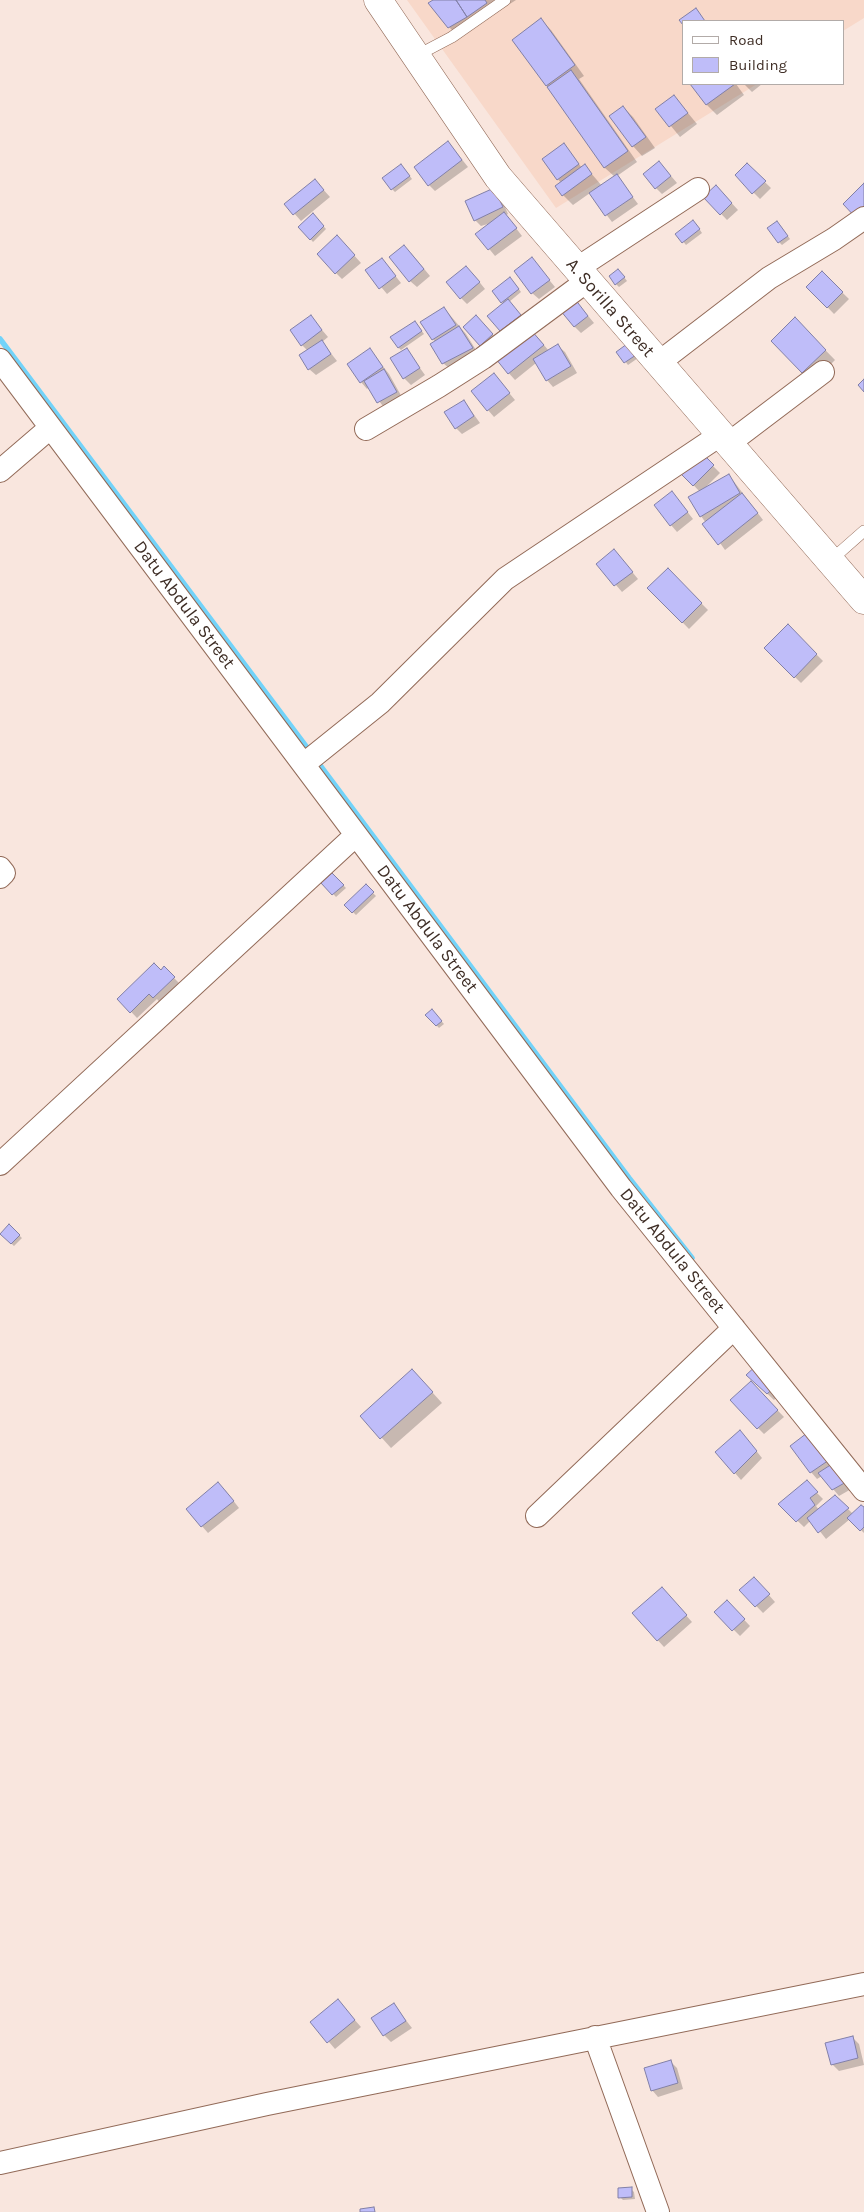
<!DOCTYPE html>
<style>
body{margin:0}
#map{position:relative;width:864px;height:2212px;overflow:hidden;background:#f9e6de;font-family:Karla,sans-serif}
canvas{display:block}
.legend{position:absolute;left:682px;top:20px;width:162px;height:65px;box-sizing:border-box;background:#fff;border:1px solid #b2aba8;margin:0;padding:6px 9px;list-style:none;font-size:15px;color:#3e2d25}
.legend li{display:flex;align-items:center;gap:10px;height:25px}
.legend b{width:25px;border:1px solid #b2aba8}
</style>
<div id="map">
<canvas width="864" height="2212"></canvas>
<ul class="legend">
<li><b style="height:6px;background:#fff"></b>Road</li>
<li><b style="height:14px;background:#bfbdf9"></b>Building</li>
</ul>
</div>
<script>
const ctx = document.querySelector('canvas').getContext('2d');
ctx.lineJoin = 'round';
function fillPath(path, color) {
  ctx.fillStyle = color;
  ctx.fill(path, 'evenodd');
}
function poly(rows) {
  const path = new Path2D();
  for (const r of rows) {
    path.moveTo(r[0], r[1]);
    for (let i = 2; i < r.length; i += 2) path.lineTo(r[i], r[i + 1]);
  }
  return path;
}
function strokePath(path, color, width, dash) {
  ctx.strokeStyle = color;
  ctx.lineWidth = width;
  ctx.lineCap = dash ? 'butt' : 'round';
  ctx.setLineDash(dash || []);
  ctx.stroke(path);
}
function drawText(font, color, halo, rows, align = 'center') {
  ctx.font = font + ' Karla,sans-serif';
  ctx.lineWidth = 4;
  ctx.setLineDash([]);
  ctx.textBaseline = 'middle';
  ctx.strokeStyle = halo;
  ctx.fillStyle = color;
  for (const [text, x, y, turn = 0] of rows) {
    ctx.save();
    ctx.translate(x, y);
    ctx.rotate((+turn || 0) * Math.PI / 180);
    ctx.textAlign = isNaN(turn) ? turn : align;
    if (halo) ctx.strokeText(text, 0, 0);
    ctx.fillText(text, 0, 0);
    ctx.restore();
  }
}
fillPath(poly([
 [407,0,864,0,864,18,843,31,843,21,683,21,683,84,757,84,556,208]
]), '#f8d8c9');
fillPath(poly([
 [435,0,516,0,459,37,449,27],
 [541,20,551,30,584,76,579,79,637,162,617,176,638,204,612,222,590,193,573,205,563,195,561,183,543,160,567,148,582,168,585,166,602,186,615,177,605,168,547,86],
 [693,84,736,84,744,95,717,115,707,105],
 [744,84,762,84,752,92],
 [674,96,697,124,680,137,657,109],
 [623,107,633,117,655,148,642,156,633,146],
 [448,142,468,167,435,191,429,185],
 [747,165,771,188,760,199,736,175],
 [404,168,412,179,395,192,392,189],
 [666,170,677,183,662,194,656,188],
 [716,186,738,210,727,220,705,197],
 [321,187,330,197,301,221,286,204],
 [500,196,508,214,506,215,522,236,495,256,477,234,491,223,481,226,475,220],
 [313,215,326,229,313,242,300,227],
 [696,224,702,233,686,245,677,234],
 [780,225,790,239,782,245,779,242],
 [343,243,361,263,342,279,336,273],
 [411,253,430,276,417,287,410,281],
 [382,259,401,283,387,294,367,270],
 [532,259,555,287,539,299,532,293],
 [621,273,627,281,619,287,616,284],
 [822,273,849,299,834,314,808,287],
 [473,274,485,289,467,304,461,298],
 [513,281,521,292,509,302,526,322,507,337,489,316,504,304,494,292],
 [575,300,594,323,581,333,574,326],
 [444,308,466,334,479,355,450,369,443,363,435,342,422,323],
 [311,317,328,337,322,342,337,361,316,375,309,369,308,351,302,345],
 [795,319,835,360,813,382,772,341],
 [415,322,424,334,401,350,398,347],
 [483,323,498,341,487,351,480,345],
 [538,338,549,351,558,346,565,352,577,373,553,387,547,380,536,363,515,380,497,360],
 [630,348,638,358,628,365,618,352],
 [370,350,389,374,403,399,385,409,369,387,367,389,361,382],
 [407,350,425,375,411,385,404,378],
 [500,382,515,400,494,417,488,410],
 [464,401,480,423,462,434,456,428],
 [701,454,720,473,704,489,729,475,763,520,725,550,701,516,700,492,682,473],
 [678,500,693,519,677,532,671,525],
 [614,550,638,579,622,592,598,564],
 [668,570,708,610,689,629,649,588],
 [788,626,823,661,801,683,766,648],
 [332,874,346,888,336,897,323,883],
 [366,886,376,896,356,915,346,905],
 [164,968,180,984,160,1003,157,999,137,1018,119,999],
 [432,1011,444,1024,439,1028,427,1015],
 [9,1226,22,1238,14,1246,1,1234],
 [422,1381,442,1403,391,1448,362,1416],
 [754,1381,782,1392,774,1400],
 [751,1383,784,1417,764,1434,758,1428],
 [811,1432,853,1488,839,1496,822,1476,817,1479,811,1472],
 [746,1438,762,1458,741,1480,717,1452],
 [806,1482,823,1499,816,1506,819,1510,835,1496,853,1514,864,1509,864,1533,850,1519,826,1539,811,1520,804,1527,780,1504],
 [225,1490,239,1508,208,1533,187,1509],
 [760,1585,775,1602,763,1613,741,1590],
 [668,1595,692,1622,664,1647,633,1613],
 [733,1608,750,1626,740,1636,716,1612],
 [338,2001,361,2027,335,2049,312,2022],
 [394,2005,412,2028,391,2042,384,2035],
 [852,2037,859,2044,864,2065,839,2071,832,2064],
 [671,2062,677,2068,683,2089,658,2097,652,2090],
 [631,2189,634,2192,635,2199,623,2200,620,2197]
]), '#0003');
strokePath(poly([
 [0,339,311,753],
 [316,760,629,1178,692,1258]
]), '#72d3f9', 5.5);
const building = poly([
 [433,0,456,0,467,17,448,28,428,3,433,0],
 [456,0,485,0,487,3,467,17,456,0],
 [696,8,705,21,683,21,683,25,679,20,696,8],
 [541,18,575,65,546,86,512,40,541,18],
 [571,70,628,151,604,168,547,87,571,70],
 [690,84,735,84,706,105,690,84],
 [674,95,688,113,669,127,655,109,674,95],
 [623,106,646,137,632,147,609,116,623,106],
 [448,141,462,160,428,186,414,167,448,141],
 [564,143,579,164,557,180,542,159,564,143],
 [659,161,671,176,655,189,643,174,659,161],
 [747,163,766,181,752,194,735,175,747,163],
 [401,164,410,176,391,190,382,178,401,164],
 [585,164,592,174,562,196,555,186,585,164],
 [617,174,633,197,605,216,589,193,617,174],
 [315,179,324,190,293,215,284,204,315,179],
 [864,183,864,215,858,220,843,204,864,183],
 [716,185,732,203,720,215,703,197,716,185],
 [494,188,503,207,474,221,465,201,494,188],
 [504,212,517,228,488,250,475,234,504,212],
 [313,213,324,226,310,240,298,227,313,213],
 [693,220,700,229,682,243,675,234,693,220],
 [777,221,788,236,778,243,767,228,777,221],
 [337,235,355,255,335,274,317,254,337,235],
 [404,245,424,269,409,282,389,257,404,245],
 [532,257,550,280,531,294,514,271,532,257],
 [382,258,396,276,379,289,365,270,382,258],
 [466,266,480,282,460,299,446,282,466,266],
 [618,269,625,277,615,285,609,276,618,269],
 [822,271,843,292,827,308,806,287,822,271],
 [510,277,519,289,501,303,492,291,510,277],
 [508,299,521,315,500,331,487,316,508,299],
 [575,299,588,316,574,327,560,310,575,299],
 [444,307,456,325,432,340,420,322,444,307],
 [311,315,322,330,301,346,290,330,311,315],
 [476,315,493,334,480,346,463,327,476,315],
 [795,317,826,350,802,373,771,341,795,317],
 [415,321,422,331,398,348,390,337,415,321],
 [459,326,473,348,442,364,430,344,459,326],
 [531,330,544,345,508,374,496,359,531,330],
 [322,340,331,354,308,370,299,355,322,340],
 [558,344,571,366,546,381,533,359,558,344],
 [627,344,636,355,624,363,616,352,627,344],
 [370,348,383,367,360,383,347,364,370,348],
 [407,348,420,368,403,379,390,358,407,348],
 [384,369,397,392,377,403,364,381,384,369],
 [494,373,510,393,487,411,471,391,494,373],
 [864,379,864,392,858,385,864,379],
 [464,400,474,416,455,429,444,412,464,400],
 [701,452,714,465,693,486,680,473,701,452],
 [729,474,740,493,700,517,688,497,729,474],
 [672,491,688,512,670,526,654,505,672,491],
 [742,493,758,513,718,545,702,524,742,493],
 [614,549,633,572,614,586,596,564,614,549],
 [668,568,702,603,682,623,647,588,668,568],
 [788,624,817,654,794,678,764,648,788,624],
 [332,873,344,885,332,895,321,883,332,873],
 [366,884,374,892,352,913,344,905,366,884],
 [154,963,161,970,164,966,175,977,153,998,149,994,130,1013,117,999,154,963],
 [432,1009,442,1021,436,1026,425,1015,432,1009],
 [9,1224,20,1235,11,1244,0,1234,9,1224],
 [758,1364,777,1385,767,1394,746,1375,758,1364],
 [412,1369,433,1392,380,1439,360,1416,412,1369],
 [751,1381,778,1410,757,1429,730,1400,751,1381],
 [740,1430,757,1451,734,1474,715,1452,740,1430],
 [811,1430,832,1458,810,1473,790,1446,811,1430],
 [832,1464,848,1481,832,1490,818,1473,832,1464],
 [807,1480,818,1492,810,1498,815,1505,796,1522,778,1504,807,1480],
 [218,1482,234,1501,201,1527,186,1509,218,1482],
 [835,1495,849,1508,818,1533,807,1518,835,1495],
 [861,1505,864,1507,864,1527,860,1531,847,1518,861,1505],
 [754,1577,770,1594,755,1607,739,1590,754,1577],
 [662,1587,687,1615,657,1641,632,1613,662,1587],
 [727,1600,745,1619,732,1631,714,1612,727,1600],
 [338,1999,355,2020,327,2043,310,2022,338,1999],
 [394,2003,406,2021,383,2036,371,2018,394,2003],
 [853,2036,858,2058,831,2065,825,2043,853,2036],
 [671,2060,678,2083,651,2091,644,2068,671,2060],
 [632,2187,632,2197,618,2198,618,2188,632,2187],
 [374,2207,375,2212,360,2212,360,2209,374,2207]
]);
fillPath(building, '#bfbdf9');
strokePath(building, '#8280a7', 1);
const lane = poly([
 [416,56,452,37,505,0],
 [831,560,864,531]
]);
const street = poly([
 [576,269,698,189],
 [0,360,621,1188,864,1490],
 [657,364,769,278,834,239,864,218],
 [366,429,439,386,483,358,587,281],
 [728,444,823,372],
 [0,471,50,428],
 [304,764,380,703,505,579,720,435],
 [0,868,4,873,0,877],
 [0,1164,356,835],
 [537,1516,734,1328],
 [595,2037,658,2212],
 [0,2163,267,2104,864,1984]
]);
const secondary = poly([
 [378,0,498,177,864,600]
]);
strokePath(lane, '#926a58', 12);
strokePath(street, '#926a58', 24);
strokePath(secondary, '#926a58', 29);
strokePath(lane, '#fff', 11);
strokePath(street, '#fff', 22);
strokePath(secondary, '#fff', 28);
drawText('18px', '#3e2d25', '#fff', [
 ["A. Sorilla Street",610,308,49],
 ["Datu Abdula Street",184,605,53],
 ["Datu Abdula Street",427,929,53],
 ["Datu Abdula Street",672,1251,51]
]);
</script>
